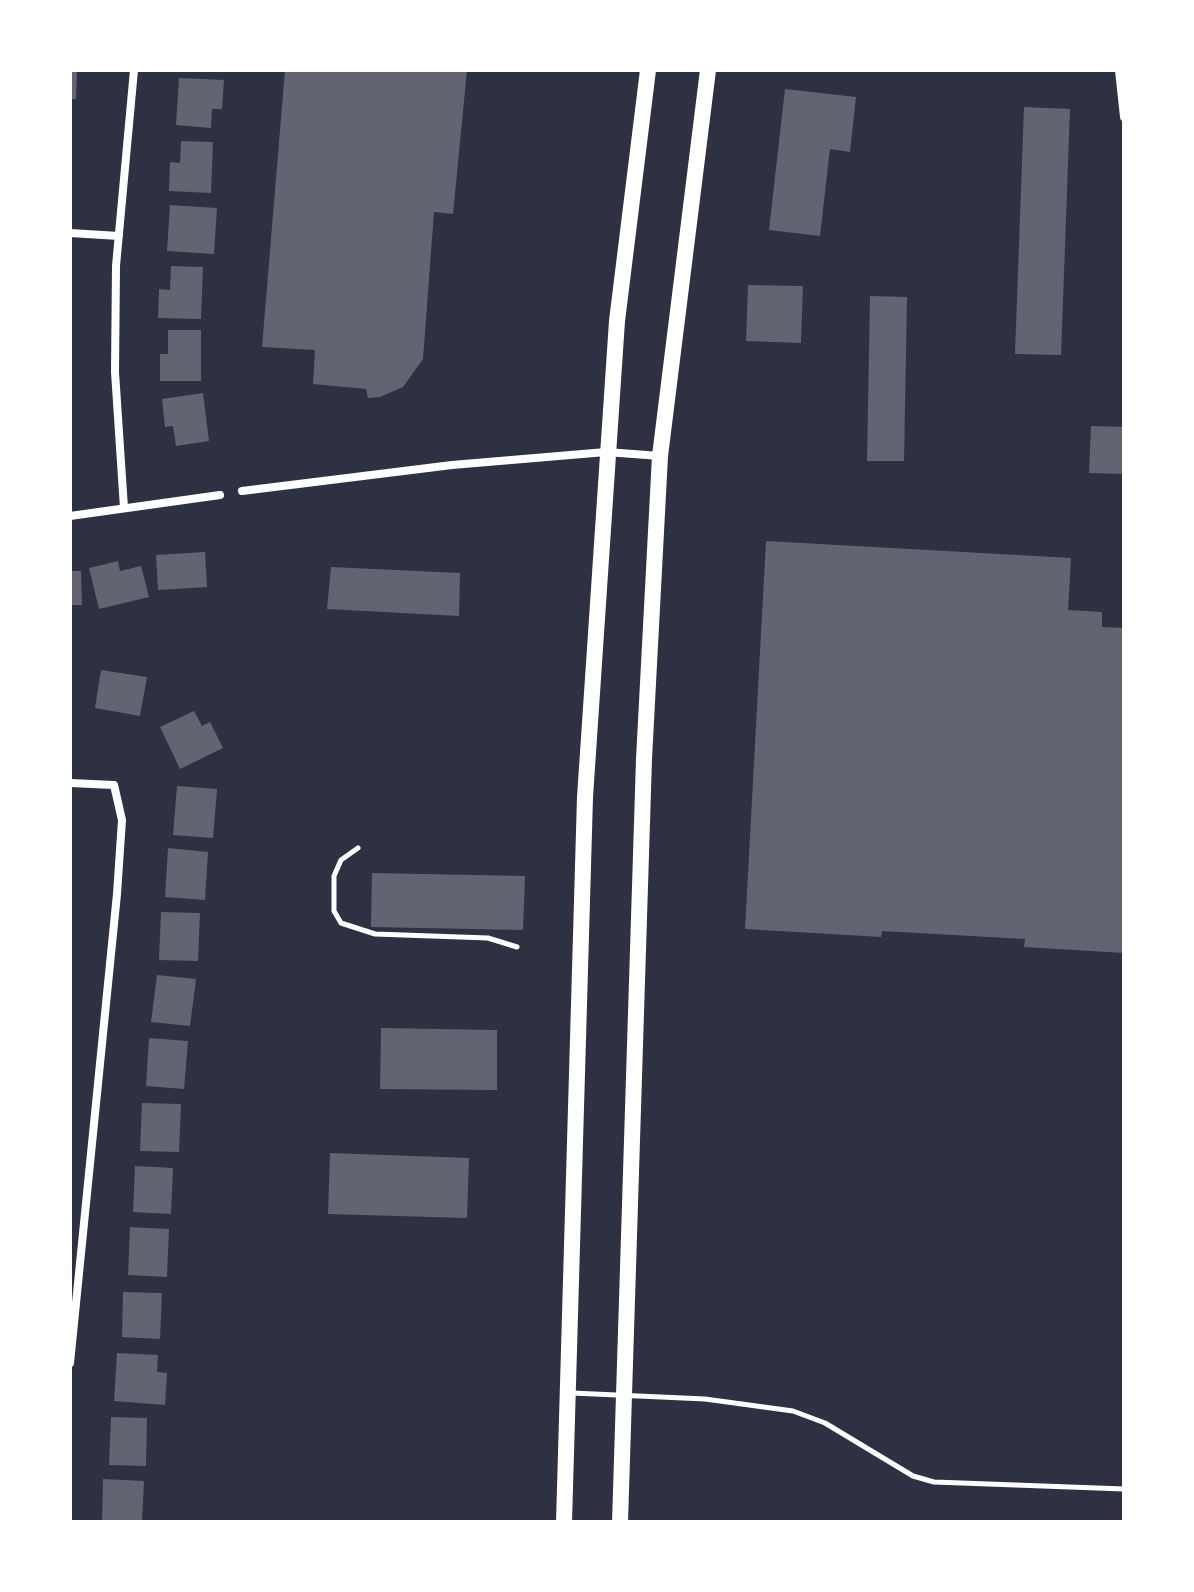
<!DOCTYPE html>
<style>
body{margin:0}
#map{position:relative;width:1194px;height:1592px;overflow:hidden;background:#2d3142;font-family:"Archivo Narrow",sans-serif}
canvas{display:block}
.frame{position:absolute;inset:0;border:72px solid #fff;pointer-events:none}
</style>
<div id="map">
<canvas width="1194" height="1592"></canvas>
<div class="frame"></div>
</div>
<script>
const ctx = document.querySelector('canvas').getContext('2d');
ctx.lineJoin = 'round';
function fillPath(path, color) {
  ctx.fillStyle = color;
  ctx.fill(path, 'evenodd');
}
function poly(rows) {
  const path = new Path2D();
  for (const r of rows) {
    path.moveTo(r[0], r[1]);
    for (let i = 2; i < r.length; i += 2) path.lineTo(r[i], r[i + 1]);
  }
  return path;
}
function strokePath(path, color, width, dash) {
  ctx.strokeStyle = color;
  ctx.lineWidth = width;
  ctx.lineCap = dash ? 'butt' : 'round';
  ctx.setLineDash(dash || []);
  ctx.stroke(path);
}
fillPath(poly([
 [70,70,77,70,76,99,70,99],
 [285,70,467,70,453,214,434,212,423,359,403,387,380,397,368,398,366,389,313,384,315,350,262,347],
 [179,78,224,80,222,109,212,109,211,128,176,125],
 [785,89,856,97,850,152,830,149,820,236,769,230],
 [1024,107,1070,109,1061,355,1015,354],
 [181,141,213,142,211,193,169,191,170,162,180,163],
 [170,205,217,208,214,254,167,251],
 [171,266,203,267,201,319,158,318,159,289,170,290],
 [748,285,803,286,801,343,746,341],
 [870,296,907,297,904,461,867,461],
 [168,330,201,330,201,381,160,381,160,354,168,354],
 [203,393,209,441,176,446,173,426,165,427,162,399],
 [1091,426,1124,427,1124,474,1089,473],
 [766,541,1071,558,1068,610,1102,612,1102,627,1124,628,1124,953,1024,947,1025,939,882,931,881,937,745,929],
 [205,552,207,587,158,590,156,555],
 [118,561,120,571,141,566,149,597,99,609,89,568],
 [331,567,460,573,459,616,327,609],
 [70,571,81,571,82,605,70,605],
 [101,670,147,677,140,716,95,708],
 [194,711,202,726,210,722,223,748,180,769,160,727],
 [177,786,217,789,213,838,173,835],
 [168,848,208,852,205,900,165,897],
 [372,873,525,876,523,930,371,927],
 [161,912,200,913,198,961,159,960],
 [157,975,196,979,190,1026,151,1022],
 [381,1028,497,1030,497,1090,380,1089],
 [149,1038,188,1041,184,1089,146,1086],
 [142,1103,181,1104,179,1152,140,1151],
 [330,1153,469,1158,467,1218,328,1214],
 [135,1166,173,1168,171,1214,133,1212],
 [130,1227,169,1229,167,1277,128,1275],
 [123,1292,162,1293,160,1339,122,1337],
 [117,1353,158,1355,157,1372,167,1373,165,1405,114,1401],
 [111,1417,147,1418,146,1466,109,1465],
 [103,1479,144,1481,142,1522,102,1522]
]), '#626471');
strokePath(poly([
 [358,848,341,860,334,876,334,911,341,923,375,934,488,938,517,947],
 [572,1393,705,1399,793,1411,825,1423,913,1476,934,1482,1124,1489]
]), '#fff', 5);
strokePath(poly([
 [1119,70,1124,117],
 [70,233,119,236],
 [242,491,452,465,606,452,660,456],
 [124,508,115,372,116,266,134,70],
 [70,516,220,495],
 [70,783,114,785,122,820,117,894,70,1363]
]), '#fff', 8);
strokePath(poly([
 [564,1522,585,797,617,321,648,70],
 [620,1522,644,759,660,456,708,70]
]), '#fff', 16);
</script>
